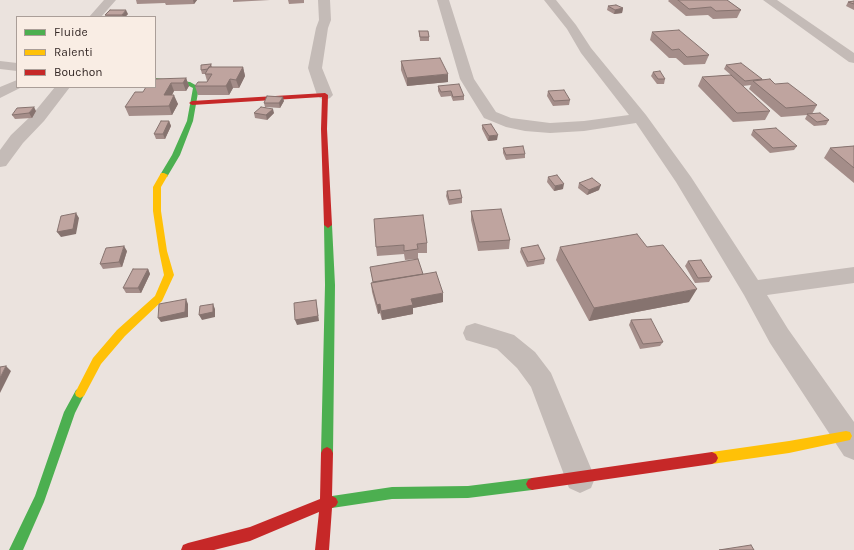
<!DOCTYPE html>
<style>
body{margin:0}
#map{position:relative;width:854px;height:550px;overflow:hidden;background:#ebe3de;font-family:Karla,sans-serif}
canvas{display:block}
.legend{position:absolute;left:16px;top:16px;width:140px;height:72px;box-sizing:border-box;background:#f9ede4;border:1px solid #aa9e98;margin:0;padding:5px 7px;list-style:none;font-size:12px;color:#342826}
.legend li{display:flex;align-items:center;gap:8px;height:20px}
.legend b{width:20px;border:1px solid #aa9e98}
</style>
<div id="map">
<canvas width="854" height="550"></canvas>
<ul class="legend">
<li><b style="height:5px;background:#4caf50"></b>Fluide</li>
<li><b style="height:5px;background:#ffc107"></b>Ralenti</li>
<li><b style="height:5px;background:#c62828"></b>Bouchon</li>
</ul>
</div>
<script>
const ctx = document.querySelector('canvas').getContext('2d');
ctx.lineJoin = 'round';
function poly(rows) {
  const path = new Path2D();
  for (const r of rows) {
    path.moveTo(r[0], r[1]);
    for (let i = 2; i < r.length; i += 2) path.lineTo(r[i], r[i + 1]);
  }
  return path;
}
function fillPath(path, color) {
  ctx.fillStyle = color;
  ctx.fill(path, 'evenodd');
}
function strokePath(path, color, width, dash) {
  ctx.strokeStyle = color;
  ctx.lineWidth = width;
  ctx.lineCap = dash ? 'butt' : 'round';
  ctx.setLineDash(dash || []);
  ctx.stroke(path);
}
fillPath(poly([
 [104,0,116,0,101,17,89,17,104,0],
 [318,0,330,0,331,20,328,28,322,68,333,95,330,98,325,100,320,98,317,95,308,68,316,28,319,20,318,0],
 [437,0,449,0,474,79,496,112,511,118,550,123,584,121,629,115,581,53,567,29,544,0,556,0,576,25,591,48,646,115,691,177,758,280,854,267,854,283,767,295,788,329,854,422,854,460,844,456,770,343,744,295,676,182,636,123,584,131,550,133,525,131,506,127,484,118,460,79,437,0],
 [763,0,777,0,854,53,854,63,849,62,763,0],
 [0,61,17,63,17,71,0,69,0,61],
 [17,80,17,87,22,87,0,98,0,87,17,80],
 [55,87,70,87,44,121,23,143,6,166,0,167,0,150,11,135,32,115,55,87],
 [475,323,514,335,535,352,551,373,595,478,591,488,580,493,569,488,531,387,517,368,497,349,466,340,463,333,466,326,475,323]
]), '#c4bbb7');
fillPath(poly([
 [155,78,190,82,199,87,193,121,180,155,167,177,164,177,160,175,172,155,187,121,193,88,189,86,155,82,155,78],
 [328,222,332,225,335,285,333,453,331,457,327,459,323,457,321,453,325,285,324,225,328,222],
 [80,388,84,390,85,393,75,413,44,502,23,550,9,550,35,496,64,412,76,390,80,388],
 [532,478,536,480,538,484,536,488,532,490,468,498,392,499,332,508,328,506,326,502,328,498,332,496,392,487,468,486,532,478]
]), '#4caf50');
fillPath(poly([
 [161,173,164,173,168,175,161,187,161,211,167,251,174,275,162,301,125,336,101,364,84,396,80,398,76,396,75,393,93,358,117,330,155,296,164,275,159,251,153,211,153,187,161,173],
 [846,431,850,432,852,436,850,440,789,453,712,464,708,462,706,458,708,454,712,452,789,441,846,431]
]), '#ffc107');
fillPath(poly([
 [325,93,328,95,327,129,332,225,328,228,324,225,321,129,322,97,192,105,189,103,192,101,325,93],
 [327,447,331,449,333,453,332,496,336,498,338,502,336,506,332,508,329,550,315,550,319,512,250,541,214,550,181,550,183,545,188,543,250,527,320,499,321,453,323,449,327,447],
 [712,452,716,454,718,458,716,462,712,464,532,490,528,488,526,484,528,480,532,478,712,452]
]), '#c62828');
fillPath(poly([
 [136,0,197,0,194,4,166,5,165,3,137,4],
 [233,0,270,0,233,2],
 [288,0,304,0,304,3,289,4],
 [669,0,727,0,741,10,737,18,713,19,708,15,686,16,668,1],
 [854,1,854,10,846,6,848,2],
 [608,6,623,8,622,13,614,14,607,10],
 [128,14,125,17,106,17,105,15],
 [419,31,429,37,429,41,420,41],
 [652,32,709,55,705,64,684,65,676,58,669,58,650,40],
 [401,61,448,82,407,86,401,70],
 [211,64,212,67,243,67,245,76,239,88,233,88,229,95,198,95,195,86,207,82,207,81,205,74,202,74,201,70],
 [726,65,762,79,775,84,817,105,812,114,829,120,826,125,814,126,805,119,807,115,781,117,749,89,751,85,743,86,734,78,770,111,765,120,733,122,698,86,702,77,731,75,724,69],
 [653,72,665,79,664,84,657,84,651,76],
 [186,78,189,86,186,91,174,91,172,95,178,104,172,115,129,116,125,107,143,92],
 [438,86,464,96,464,100,453,101,451,96,441,97,438,91],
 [548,91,570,100,569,105,553,106,547,96],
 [284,101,280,108,265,107,274,113,267,120,255,118,254,113,265,107,264,103],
 [36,111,32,118,15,119,12,115],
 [169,121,171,126,165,139,156,139,154,134],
 [482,125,497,140,488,141,482,129],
 [753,130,797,146,794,150,770,153,751,135],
 [854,146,854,183,824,158,830,148],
 [503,148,525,154,525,158,506,160,503,153],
 [548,177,563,189,554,191,547,182],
 [579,183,599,190,587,195,578,188],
 [447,191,462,198,462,203,449,205,446,196],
 [471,211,510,240,509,249,478,251,471,220],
 [427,243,427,253,418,253,418,259,405,260,404,254,377,256,376,247],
 [560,247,647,247,689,302,589,321,556,260],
 [521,248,545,259,544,264,527,267,520,252],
 [127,251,122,267,103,269,100,264],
 [688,261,712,277,709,282,695,283,685,266],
 [370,267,423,274,443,302,413,308,413,314,382,320,380,313,378,314,372,292,371,283,373,282],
 [148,269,150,274,141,293,126,293,123,288],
 [631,320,663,342,660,346,640,349,629,325]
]), '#a48d89');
fillPath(poly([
 [193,0,197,0,194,4],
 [623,8,622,13,614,14,615,10],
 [126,10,128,14,125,17,123,17,122,15],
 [243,67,245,76,239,88,236,80],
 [448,74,448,82,407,86,407,78],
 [186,78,189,86,186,91,183,83],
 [230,79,233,88,229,95,226,86],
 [171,83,174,91,167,104,164,95],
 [174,95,178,104,172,115,169,106],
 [283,97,284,101,280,108,279,103],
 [34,107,36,111,32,118,29,113],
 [273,109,274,113,267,120,266,115],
 [169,121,171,126,165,139,163,134],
 [498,135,497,140,488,141,489,136],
 [564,184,563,189,554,191,555,186],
 [601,185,599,190,587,195,589,190],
 [76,213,79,218,76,234,61,237,57,232],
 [124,246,127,251,122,267,119,262],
 [148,269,150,274,141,293,138,288],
 [697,289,689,302,589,321,594,308],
 [443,293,443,302,413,308,413,314,382,320,381,311,411,299],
 [186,299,188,304,188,317,161,322,158,318],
 [316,300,319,321,297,325,295,320],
 [213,304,215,309,215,317,202,320,199,315],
 [380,304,380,313,378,314,377,305],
 [6,366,11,371,0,393,0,378]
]), '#86736f');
const building = poly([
 [678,0,727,0,741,10,716,11,711,7,689,9,678,0],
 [854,1,854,4,848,2,854,1],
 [616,5,623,8,615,10,608,6,616,5],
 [110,10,126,10,122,15,105,15,110,10],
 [679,30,709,55,687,57,679,49,672,50,652,32,679,30],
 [419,31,428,31,429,37,420,37,419,31],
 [440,58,448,74,407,78,401,61,440,58],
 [741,63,762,79,745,81,726,65,741,63],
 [211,64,210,67,209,67,208,69,201,70,201,65,211,64],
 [209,67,243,67,236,80,230,79,226,86,195,86,198,82,207,82,212,74,205,74,209,67],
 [660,71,665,79,658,79,653,72,660,71],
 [731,75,770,111,737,113,702,77,731,75],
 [186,78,183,83,171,83,164,95,174,95,169,106,125,107,135,92,143,92,146,87,155,87,155,79,186,78],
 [770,79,775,84,788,83,817,105,786,108,753,81,770,79],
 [459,84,464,96,453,97,451,91,441,92,438,86,459,84],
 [564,90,570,100,554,101,548,91,564,90],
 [267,96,283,97,279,103,264,103,267,96],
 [34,107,29,113,12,115,17,108,34,107],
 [261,107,273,109,266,115,254,113,261,107],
 [820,113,829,120,817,122,807,114,820,113],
 [161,121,169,121,163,134,154,134,161,121],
 [491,124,498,135,489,136,482,125,491,124],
 [776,128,797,146,773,148,753,130,776,128],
 [523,146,525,154,506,155,503,148,523,146],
 [854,146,854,168,830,148,854,146],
 [557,175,564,184,555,186,548,177,557,175],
 [592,178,601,185,589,190,579,183,592,178],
 [460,190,462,198,449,200,447,191,460,190],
 [501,209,510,240,479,242,471,211,501,209],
 [76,213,73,229,57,232,61,216,76,213],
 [423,215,427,243,417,244,418,249,404,251,404,245,376,247,374,219,423,215],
 [637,234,647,247,663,245,697,289,594,308,560,247,637,234],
 [538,245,545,259,528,262,521,248,538,245],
 [124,246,119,262,100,264,106,248,124,246],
 [418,259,423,274,373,282,370,267,418,259],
 [701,260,712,277,698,278,688,261,701,260],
 [133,269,148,269,138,288,123,288,133,269],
 [436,272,443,293,411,299,413,305,381,311,380,304,377,305,371,283,436,272],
 [186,299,185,312,158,318,159,304,186,299],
 [316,300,318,316,295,320,294,303,316,300],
 [213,304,213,312,199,315,200,306,213,304],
 [651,319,663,342,643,344,631,320,651,319],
 [6,366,0,378,0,367,6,366],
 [751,545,754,550,719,550,751,545]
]);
fillPath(building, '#bfa49f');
strokePath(building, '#86736f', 1);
</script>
